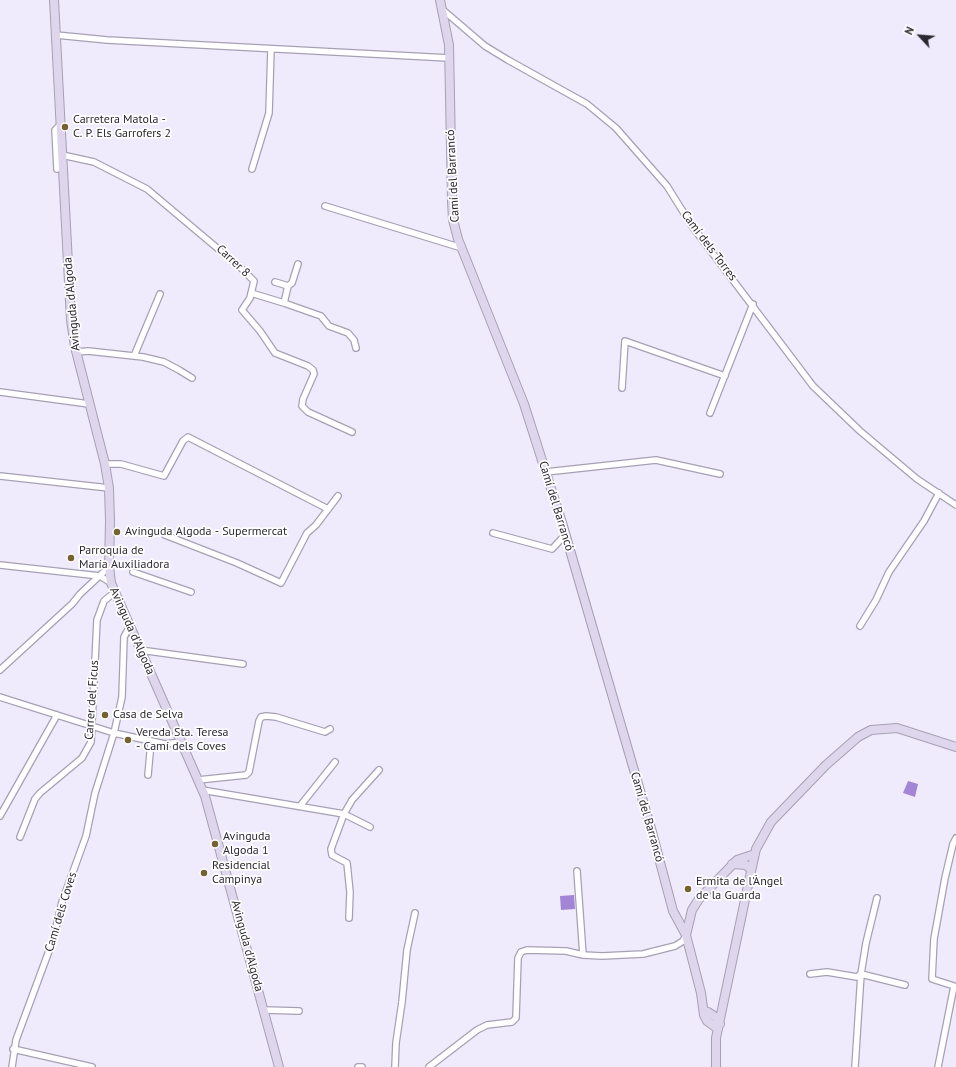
<!DOCTYPE html>
<meta charset="utf-8">
<style>
body{margin:0}
#map{position:relative;width:956px;height:1067px;overflow:hidden;background:#f0ebfc;font-family:"PT Sans",sans-serif}
canvas{display:block}
.north{position:absolute;left:900px;top:16px;width:40px;height:40px;-webkit-text-stroke:3px #fff;paint-order:stroke;rotate:296deg;font-size:11px;font-weight:700;line-height:16px;text-align:center;color:#2b2830}
.north::after{content:'';display:block;margin:auto;width:14px;height:18px;background:#2b2830;clip-path:polygon(50% 0,100% 100%,50% 72%,0 100%)}
</style>
<div id="map">
<canvas width="956" height="1067"></canvas>
<div class="north">N</div>
</div>
<script>
const ctx = document.querySelector('canvas').getContext('2d');
ctx.lineJoin = 'round';
function fillPath(path, color) {
  ctx.fillStyle = color;
  ctx.fill(path, 'evenodd');
}
function poly(rows) {
  const path = new Path2D();
  for (const r of rows) {
    path.moveTo(r[0], r[1]);
    for (let i = 2; i < r.length; i += 2) path.lineTo(r[i], r[i + 1]);
  }
  return path;
}
function strokePath(path, color, width, dash) {
  ctx.strokeStyle = color;
  ctx.lineWidth = width;
  ctx.lineCap = dash ? 'butt' : 'round';
  ctx.setLineDash(dash || []);
  ctx.stroke(path);
}
function drawText(font, color, halo, rows, align = 'center') {
  ctx.font = font + ' "PT Sans",sans-serif';
  ctx.lineWidth = 3.5;
  ctx.setLineDash([]);
  ctx.textBaseline = 'middle';
  ctx.strokeStyle = halo;
  ctx.fillStyle = color;
  for (const [text, x, y, turn = 0] of rows) {
    ctx.save();
    ctx.translate(x, y);
    ctx.rotate((+turn || 0) * Math.PI / 180);
    ctx.textAlign = isNaN(turn) ? turn : align;
    if (halo) ctx.strokeText(text, 0, 0);
    ctx.fillText(text, 0, 0);
    ctx.restore();
  }
}
fillPath(poly([
 [908,781,918,784,915,797,903,793],
 [574,895,575,909,561,910,560,896]
]), '#a285d7');
const street = poly([
 [443,10,485,46,508,60,587,104,616,128,667,186,692,226,813,386,860,431,917,479,956,505],
 [56,35,107,40,449,58],
 [62,155,94,162,147,189,242,269,254,281,250,298,242,310,260,331,275,353,308,366,313,370,314,374,303,399,302,406,308,412,352,432],
 [57,169,55,130,60,125],
 [252,169,269,113,271,49],
 [325,206,462,248],
 [298,264,292,283,288,286,284,303,321,316,329,326,348,333,354,340,356,348],
 [275,282,288,286],
 [251,293,284,303],
 [76,352,88,351,143,357,164,362,179,370,192,378],
 [134,356,160,294],
 [622,388,625,341,725,376],
 [0,392,89,404],
 [710,413,753,304],
 [105,464,121,464,164,476,183,441,188,437,328,509],
 [546,472,656,460,720,474],
 [0,476,109,488],
 [493,533,552,549,565,535],
 [165,535,237,563,281,583,307,533,316,525,338,496],
 [0,565,100,576,111,583],
 [133,572,191,592],
 [860,626,876,600,889,572,924,521,939,493],
 [140,650,243,664],
 [0,670,72,604,80,594,109,567],
 [0,697,114,733,165,744,181,742],
 [148,775,151,742],
 [198,780,246,775,249,772,259,721,261,717,266,716,276,717,325,732,330,729],
 [202,790,344,814,370,827],
 [300,806,335,762],
 [0,816,57,715],
 [20,837,35,799,40,793,82,758,91,742,97,620,104,601,115,592],
 [577,871,583,955],
 [349,918,350,892,347,863,332,855,331,849,344,814,352,800,379,770],
 [810,974,827,972,857,977,861,974,866,943,877,898],
 [264,1010,299,1011],
 [13,1049,92,1067],
 [12,1067,16,1040,53,940,62,902,86,836,95,793,114,733,122,697,124,637,130,626],
 [358,1067,362,1067],
 [395,1067,396,1043,402,1002,407,950,415,913],
 [429,1067,477,1030,487,1025,512,1022,516,1018,518,958,521,952,527,950,566,951,583,955,602,956,643,954,675,946,683,941,686,935],
 [855,1067,861,974,905,985],
 [938,1067,954,986,932,979,934,939,945,878,953,844,956,838]
]);
const secondary = poly([
 [54,0,71,320,75,347,105,464,109,488,110,521,109,567,111,583,205,796,279,1067],
 [440,0,449,45,452,201,453,220,458,239,524,404,563,526,652,832,673,911,686,935,701,993,704,1015,707,1021,718,1029],
 [732,864,746,865,751,870],
 [686,935,692,910,699,899,737,860,755,854],
 [708,1012,717,1018,720,1024],
 [716,1067,716,1038,750,876,756,849,771,822,826,765,858,737,871,730,897,728,956,747]
]);
strokePath(street, '#a6a0b4', 8);
strokePath(secondary, '#a6a0b4', 10);
strokePath(street, '#fff', 5.5);
strokePath(secondary, '#ded6ed', 8);
for (const [x, y, r, color] of [
 [65,127,4,"#746230"],
 [117,532,4,"#746230"],
 [71,558,4,"#746230"],
 [105,715,4,"#746230"],
 [128,740,4,"#746230"],
 [215,844,4,"#746230"],
 [204,873,4,"#746230"],
 [688,889,4,"#746230"]
]) {
  const dot = new Path2D();
  dot.arc(x, y, r, 0, 2 * Math.PI);
  ctx.fillStyle = color;
  ctx.fill(dot);
  strokePath(dot, '#fff', 1.5);
}
drawText('12px', '#2b2830', '#fff', [
 ["Carretera Matola -",73,120],
 ["C. P. Els Garrofers 2",73,134],
 ["Avinguda Algoda - Supermercat",125,532],
 ["Parroquia de",79,551],
 ["María Auxiliadora",79,565],
 ["Casa de Selva",113,715],
 ["Vereda Sta. Teresa",136,733],
 ["- Camí dels Coves",136,747],
 ["Avinguda",223,837],
 ["Algoda 1",223,851],
 ["Residencial",212,866],
 ["Campinya",212,880],
 ["Ermita de l'Àngel",696,882],
 ["de la Guarda",696,896]
], 'left');
drawText('12px', '#2b2830', '#fff', [
 ["Camí del Barrancó",453,176,-93],
 ["Camí dels Torres",709,246,53],
 ["Carrer 8",233,261,43],
 ["Avinguda d'Algoda",72,304,-95],
 ["Camí del Barrancó",556,506,73],
 ["Avinguda d'Algoda",132,631,66],
 ["Carrer del Ficus",92,700,-86],
 ["Camí del Barrancó",647,817,74],
 ["Camí dels Coves",61,912,-73],
 ["Avinguda d'Algoda",247,946,75]
]);
</script>
